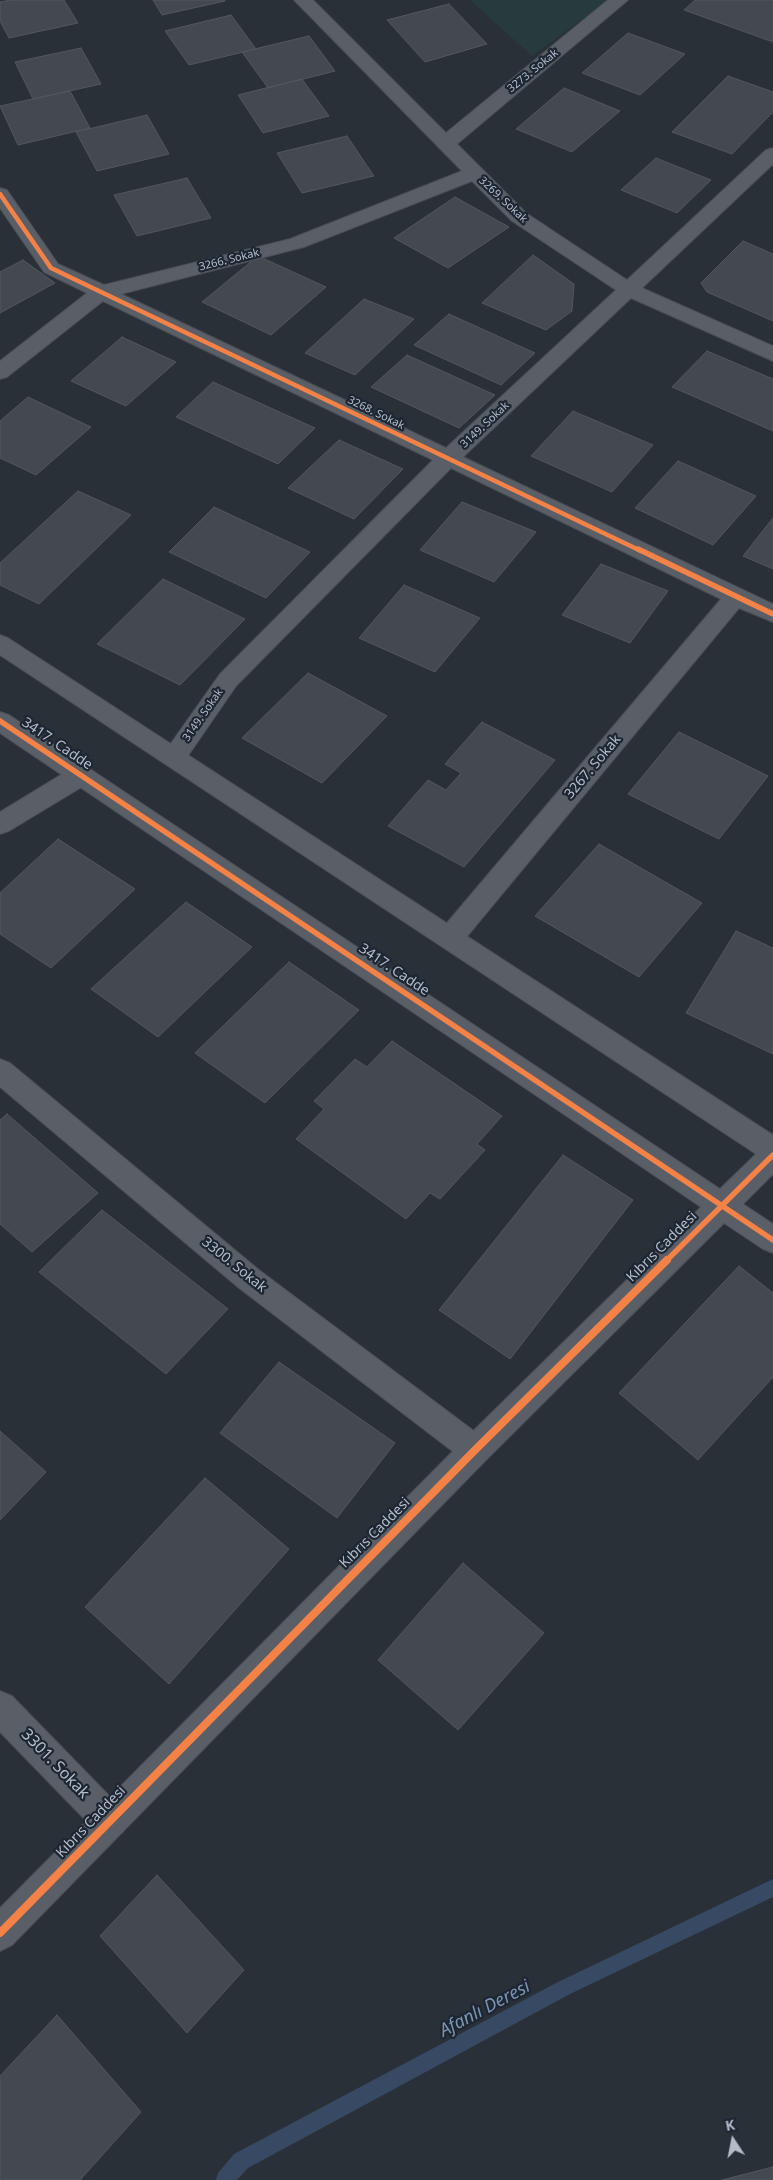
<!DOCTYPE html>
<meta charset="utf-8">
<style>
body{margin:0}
#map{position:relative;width:773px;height:2180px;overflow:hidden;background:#2a3038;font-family:"Noto Sans",sans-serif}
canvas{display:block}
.north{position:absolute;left:708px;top:2115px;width:50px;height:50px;-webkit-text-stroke:4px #1d2633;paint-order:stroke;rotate:349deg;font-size:14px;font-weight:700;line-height:20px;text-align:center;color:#b4bcc9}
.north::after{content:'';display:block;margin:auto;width:18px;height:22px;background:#b4bcc9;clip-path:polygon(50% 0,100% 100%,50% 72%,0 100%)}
</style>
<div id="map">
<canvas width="773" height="2180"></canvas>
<div class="north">K</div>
</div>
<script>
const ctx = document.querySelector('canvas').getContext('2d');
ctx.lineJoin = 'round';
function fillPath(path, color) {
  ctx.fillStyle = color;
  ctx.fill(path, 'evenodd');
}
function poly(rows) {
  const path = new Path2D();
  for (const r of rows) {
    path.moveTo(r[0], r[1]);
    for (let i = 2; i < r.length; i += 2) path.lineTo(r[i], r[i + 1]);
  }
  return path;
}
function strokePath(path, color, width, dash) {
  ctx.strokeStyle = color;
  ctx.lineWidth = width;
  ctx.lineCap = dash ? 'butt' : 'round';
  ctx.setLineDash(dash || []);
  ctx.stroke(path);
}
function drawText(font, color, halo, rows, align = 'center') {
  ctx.font = font + ' "Noto Sans",sans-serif';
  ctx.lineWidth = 4.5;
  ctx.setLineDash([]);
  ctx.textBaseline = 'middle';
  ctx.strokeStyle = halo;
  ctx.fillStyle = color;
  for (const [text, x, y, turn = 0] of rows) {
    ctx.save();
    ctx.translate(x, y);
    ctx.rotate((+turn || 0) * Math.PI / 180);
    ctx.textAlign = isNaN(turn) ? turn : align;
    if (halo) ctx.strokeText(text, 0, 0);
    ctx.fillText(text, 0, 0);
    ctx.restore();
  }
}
fillPath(poly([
 [470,0,609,0,532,56]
]), '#273a3e');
fillPath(poly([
 [773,1879,773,1897,570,1994,248,2168,237,2180,216,2180,218,2173,234,2154,558,1982,773,1879]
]), '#384963');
const building = poly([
 [11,0,64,0,78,23,9,38,0,21,0,2,11,0],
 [153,0,225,0,225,1,162,15,153,0],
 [695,0,773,0,773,42,684,10,695,0],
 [449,4,487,44,425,62,387,20,449,4],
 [231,15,256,49,189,65,165,31,231,15],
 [628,33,685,54,640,95,582,73,628,33],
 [309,36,335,71,268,88,242,52,309,36],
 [81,48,101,84,33,99,15,62,81,48],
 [728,76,773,92,773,112,732,154,672,132,728,76],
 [302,79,329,116,263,133,238,95,302,79],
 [564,88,620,111,572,152,516,129,564,88],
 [70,91,90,128,18,145,0,106,70,91],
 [147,115,169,154,97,171,76,132,147,115],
 [347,136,374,176,302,193,277,153,347,136],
 [656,158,711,180,677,213,621,190,656,158],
 [187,178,211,218,137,236,114,195,187,178],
 [455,197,509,227,448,268,394,238,455,197],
 [743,241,773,254,773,321,707,292,701,283,743,241],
 [533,255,574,284,572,311,546,330,482,303,533,255],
 [258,256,326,287,271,335,202,302,258,256],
 [23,260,55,283,0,313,0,272,23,260],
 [364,299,414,319,355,375,305,353,364,299],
 [449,314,535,353,501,385,414,345,449,314],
 [122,337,176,362,126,406,71,381,122,337],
 [707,351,773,379,773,431,672,387,707,351],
 [407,355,495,395,459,428,371,387,407,355],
 [213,382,315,428,278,464,176,417,213,382],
 [28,397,91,427,36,475,0,458,0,421,28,397],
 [573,411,653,445,612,492,531,456,573,411],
 [339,440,403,469,354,519,288,488,339,440],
 [678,461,756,496,713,545,635,508,678,461],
 [78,491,131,515,39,604,0,585,0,563,78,491],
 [462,502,536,532,494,582,420,550,462,502],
 [214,507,310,552,266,598,169,552,214,507],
 [773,518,773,569,743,556,773,518],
 [601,564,668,591,630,643,562,615,601,564],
 [163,579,245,619,180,685,97,644,163,579],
 [404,585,480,618,435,672,359,638,404,585],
 [308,673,387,716,322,783,242,738,308,673],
 [482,722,555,760,464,867,388,826,428,780,446,790,461,773,445,764,482,722],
 [679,732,768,776,719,839,628,794,679,732],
 [58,839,135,889,51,968,0,934,0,893,58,839],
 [599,844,702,903,639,977,535,916,599,844],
 [186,902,252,947,158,1037,91,989,186,902],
 [736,931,773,948,773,1054,686,1013,736,931],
 [289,962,359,1010,265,1103,195,1053,289,962],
 [392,1041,502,1116,477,1144,485,1150,440,1199,430,1193,406,1219,296,1139,324,1109,314,1101,355,1059,367,1067,392,1041],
 [7,1114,98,1193,32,1252,0,1224,0,1120,7,1114],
 [563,1155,633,1200,510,1359,439,1310,563,1155],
 [102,1210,228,1309,166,1374,39,1272,102,1210],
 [739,1266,773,1293,773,1377,698,1460,619,1393,739,1266],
 [279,1362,395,1443,337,1518,220,1433,279,1362],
 [0,1431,46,1472,0,1520,0,1431],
 [205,1478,289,1549,169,1684,85,1607,205,1478],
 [463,1563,544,1633,458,1730,378,1660,463,1563],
 [157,1875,244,1970,187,2033,100,1936,157,1875],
 [57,2015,141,2112,80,2180,0,2180,0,2076,57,2015],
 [773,2167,773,2180,722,2180,773,2167]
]);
fillPath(building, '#444950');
strokePath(building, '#52575f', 1);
const minor = poly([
 [294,0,313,0,446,133,608,0,628,0,457,144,526,213,627,280,766,150,773,148,773,164,642,288,773,346,773,361,631,298,463,457,773,604,773,622,739,608,459,946,450,949,441,946,437,938,441,930,721,599,451,468,236,686,183,763,174,765,165,763,162,756,220,674,433,460,103,301,7,377,0,379,0,361,87,293,44,272,0,208,0,188,7,190,58,264,104,285,290,239,462,171,294,0],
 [472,181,512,221,616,290,446,448,121,294,304,247,472,181],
 [81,766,90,768,93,775,90,782,9,831,0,834,0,812,72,768,81,766],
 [0,1059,10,1063,259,1270,486,1440,490,1450,486,1460,475,1465,464,1460,239,1288,0,1087,0,1059],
 [0,1691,12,1696,122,1809,127,1821,122,1833,110,1838,98,1833,0,1732,0,1691]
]);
const tertiary = poly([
 [0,635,8,638,773,1135,773,1174,743,1204,773,1224,773,1253,763,1249,724,1223,486,1460,12,1945,0,1951,0,1908,464,1440,701,1207,0,733,0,712,9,715,720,1189,756,1154,0,655,0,635]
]);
strokePath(minor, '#484c53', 2);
strokePath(tertiary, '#484c53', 2);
fillPath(minor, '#5a5e66');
fillPath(tertiary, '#5a5e66');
strokePath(poly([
 [0,194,51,268,641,551]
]), '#f48246', 4.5);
strokePath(poly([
 [638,549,773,614],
 [0,721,773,1240],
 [665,1262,773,1155]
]), '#f48246', 5.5);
strokePath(poly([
 [0,1933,475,1450,667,1260]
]), '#f48246', 8);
drawText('11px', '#b4bcc9', '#1d2633', [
 ["3273. Sokak",533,71,-39],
 ["3269. Sokak",503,200,43],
 ["3266. Sokak",229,260,-14],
 ["3268. Sokak",376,413,26],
 ["3149. Sokak",485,425,-43],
 ["3149. Sokak",203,715,-55]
]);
drawText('14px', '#b4bcc9', '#1d2633', [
 ["3417. Cadde",57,744,34],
 ["3267. Sokak",593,767,-50],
 ["3417. Cadde",394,970,34],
 ["Kıbrıs Caddesi",662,1247,-45],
 ["3300. Sokak",234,1265,39],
 ["Kıbrıs Caddesi",375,1533,-45],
 ["Kıbrıs Caddesi",91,1822,-46]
]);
drawText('16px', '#b4bcc9', '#1d2633', [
 ["3301. Sokak",55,1764,46]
]);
drawText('italic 18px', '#7c92b1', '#1d2633', [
 ["Afanlı Deresi",485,2009,-28]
]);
</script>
